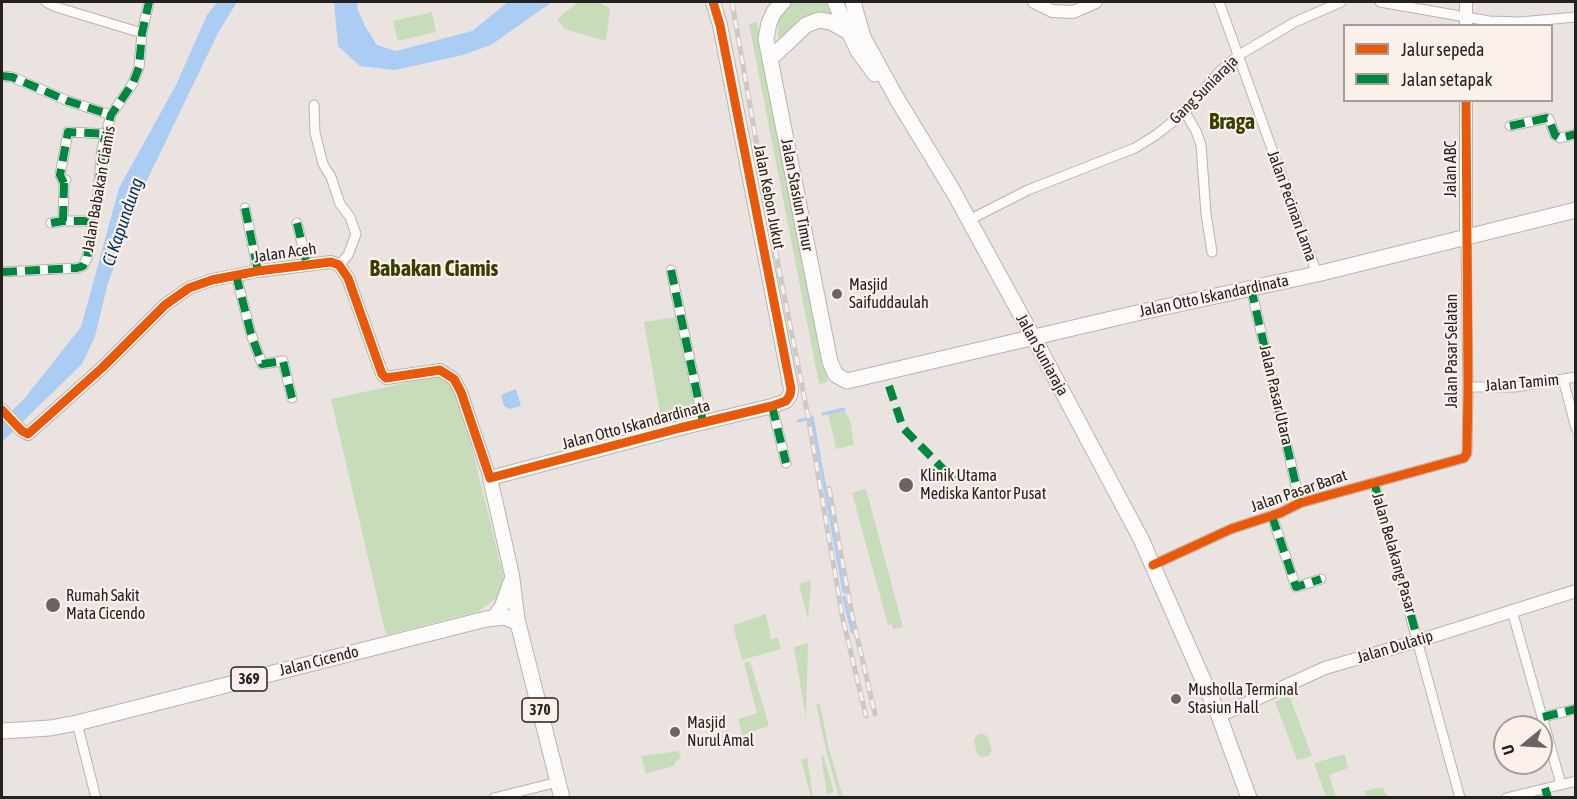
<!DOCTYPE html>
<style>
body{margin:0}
#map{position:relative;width:1577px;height:799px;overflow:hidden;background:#ebe3e0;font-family:"Asap Condensed",sans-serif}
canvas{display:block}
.frame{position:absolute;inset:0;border:3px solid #25211f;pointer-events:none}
.legend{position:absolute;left:1343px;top:24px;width:210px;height:78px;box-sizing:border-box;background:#fcf0ea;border:2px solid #a69d99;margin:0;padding:8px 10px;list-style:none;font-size:18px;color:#25211f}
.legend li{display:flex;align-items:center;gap:12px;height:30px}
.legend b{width:30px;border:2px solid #a69d99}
.north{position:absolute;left:1493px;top:715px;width:60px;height:60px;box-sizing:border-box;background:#fcf0ea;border:2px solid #a69d99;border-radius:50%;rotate:252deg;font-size:16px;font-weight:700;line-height:24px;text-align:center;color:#25211f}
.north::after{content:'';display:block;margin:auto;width:21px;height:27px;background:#6a6563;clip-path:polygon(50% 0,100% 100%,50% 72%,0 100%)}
</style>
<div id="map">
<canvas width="1577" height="799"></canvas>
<div class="frame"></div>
<ul class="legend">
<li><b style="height:8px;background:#e8590c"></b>Jalur sepeda</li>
<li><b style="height:8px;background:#00873e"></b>Jalan setapak</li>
</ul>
<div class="north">U</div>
</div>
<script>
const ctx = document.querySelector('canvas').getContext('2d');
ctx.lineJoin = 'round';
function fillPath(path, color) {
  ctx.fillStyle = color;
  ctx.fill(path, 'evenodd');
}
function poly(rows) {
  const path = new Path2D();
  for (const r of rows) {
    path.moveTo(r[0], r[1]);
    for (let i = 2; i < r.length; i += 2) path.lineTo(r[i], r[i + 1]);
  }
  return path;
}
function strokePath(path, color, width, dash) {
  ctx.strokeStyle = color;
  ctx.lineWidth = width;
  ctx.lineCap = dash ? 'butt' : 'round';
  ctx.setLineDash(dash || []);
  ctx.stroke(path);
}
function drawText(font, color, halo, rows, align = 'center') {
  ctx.font = font + ' "Asap Condensed",sans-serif';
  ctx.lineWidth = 4.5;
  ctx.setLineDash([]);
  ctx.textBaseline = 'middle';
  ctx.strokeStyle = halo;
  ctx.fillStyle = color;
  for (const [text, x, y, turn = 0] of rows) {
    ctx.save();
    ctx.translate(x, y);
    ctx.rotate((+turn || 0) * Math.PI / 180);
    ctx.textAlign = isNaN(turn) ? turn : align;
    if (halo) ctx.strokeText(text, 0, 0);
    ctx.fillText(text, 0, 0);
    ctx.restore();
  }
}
fillPath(poly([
 [578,2,599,2,610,9,606,41,565,29,557,19],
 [786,2,827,2,835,16,810,15,799,21,790,30,785,40,778,38,778,13],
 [432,12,436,32,398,41,393,21],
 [757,22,828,382,819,384,749,24],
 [676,317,698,411,661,419,644,322],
 [437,376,450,379,458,391,504,578,497,598,477,612,386,635,331,399],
 [844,410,850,420,854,445,836,449,828,413],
 [866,489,903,627,893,629,892,624,888,625,852,493],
 [811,580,808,620,799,584],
 [766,614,771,639,778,638,781,649,742,660,733,625],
 [808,643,806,718,794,647],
 [750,661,769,726,747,733,743,738,738,719,757,713,744,663],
 [1289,695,1312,756,1297,760,1275,702],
 [816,704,820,704,829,749,843,797,839,797,826,750],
 [978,734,984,734,988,737,992,750,989,756,981,757,977,754,974,740],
 [679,751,681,758,677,760,674,766,646,774,641,756],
 [1345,754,1348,768,1329,775,1336,797,1326,797,1314,763],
 [823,755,834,792,827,794,821,756],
 [807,758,813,797,811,797,801,760],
 [1383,787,1387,797,1366,797,1364,791]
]), '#c7ddba');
fillPath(poly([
 [217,2,237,2,218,33,138,199,108,283,95,336,82,364,2,442,2,420,24,399,81,327,119,188,176,85,207,15],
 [334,2,358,2,357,8,365,26,377,45,396,51,472,31,508,2,552,2,491,45,463,55,395,70,360,66,338,46],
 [516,389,521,406,509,409,504,406,501,396,503,394]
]), '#abcdf3');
strokePath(poly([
 [823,414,844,409],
 [812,417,844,592],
 [798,421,807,419],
 [844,597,852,632]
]), '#abcdf3', 3);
const minor = poly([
 [46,2,56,7,142,33],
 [1219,2,1317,274],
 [1380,2,1489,21,1520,22,1576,17],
 [2,76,12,77,68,101,111,115],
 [314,105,315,133,323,164,331,177,340,204,350,217,356,234,348,255,339,265],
 [1185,112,1196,131,1201,145,1206,214,1212,252],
 [1510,126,1547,118,1549,119,1555,135,1560,138,1576,134],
 [64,183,60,175,68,132,107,134],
 [245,208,258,271],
 [969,220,1028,190,1135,148,1156,135,1185,112,1218,73,1239,55,1295,22,1341,2],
 [63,221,64,183,66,180],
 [51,223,63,221,92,221],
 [297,223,307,265],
 [671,270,703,422],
 [2,272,77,268,83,266,87,258,98,193,102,149,111,115,133,83,139,67,142,33,149,2],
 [236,275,251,334,262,364,283,361,292,398],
 [1251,288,1300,503],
 [1563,379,1576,428],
 [1468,387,1515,387,1576,377],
 [772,406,786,463],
 [1374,482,1460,798],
 [1272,516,1296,587,1321,579],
 [1153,565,1231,529,1280,513,1300,503,1464,458,1467,453,1468,387,1466,237],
 [1512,611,1561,784],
 [1543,717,1576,709],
 [77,723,96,798],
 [494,798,558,782],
 [1506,798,1576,781]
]);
const tertiary = poly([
 [1034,2,1052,11,1073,12,1096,2],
 [1466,26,1466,2],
 [1466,237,1466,100],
 [2,410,22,431,28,434,102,368,165,305,189,288,212,280,258,271,331,262,339,265,348,278,382,374,386,378,440,370,454,379,461,392,490,478],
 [1219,716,1325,668,1418,641,1576,591]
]);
const secondary = poly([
 [494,617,502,606,510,583],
 [518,623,512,575,490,478,680,428,772,406,786,401,790,395,791,389,720,25,713,2]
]);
const primary = poly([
 [783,2,774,12,769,23,766,39,830,362,836,375,847,381,1137,313,1317,274,1576,210],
 [835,2,858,51,875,74],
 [853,2,863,37,897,99,953,191,1045,359,1141,539,1219,716,1249,798],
 [770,59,806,25,819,20,831,22,847,31],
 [2,731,50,728,77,723,486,619,505,617,518,623,562,798]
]);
strokePath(minor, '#b9b3b1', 11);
strokePath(tertiary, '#b9b3b1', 14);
strokePath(secondary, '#b9b3b1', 16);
strokePath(primary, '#b9b3b1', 17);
strokePath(minor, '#fcfbfa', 9);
strokePath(tertiary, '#fcfbfa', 12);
strokePath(secondary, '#fcfbfa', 14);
strokePath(primary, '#fcfbfa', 15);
const rail = poly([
 [732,2,774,244,808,416,843,620,866,716],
 [829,488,852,615,875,714]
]);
strokePath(rail, '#cbc9c8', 5);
strokePath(rail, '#fcf0ea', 3, [9]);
strokePath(poly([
 [2,76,12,77,68,101,111,115],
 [1510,126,1547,118,1549,119,1555,135,1560,138,1576,134],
 [64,183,60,175,68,132,107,134],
 [245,208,258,271],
 [63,221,64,183,66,180],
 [51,223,63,221,92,221],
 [297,223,307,265],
 [671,270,703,422],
 [2,272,77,268,83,266,87,258,98,193,102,149,111,115,133,83,139,67,142,33,149,2],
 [236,275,251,334,262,364,283,361,292,398],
 [1251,288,1300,503],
 [889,386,903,428,954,480],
 [772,406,786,463],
 [1374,482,1418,641],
 [1272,516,1296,587,1321,579],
 [1543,717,1576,709],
 [1545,788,1548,798]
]), '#00873e', 8, [15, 8]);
strokePath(poly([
 [2,410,22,431,28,434,102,368,165,305,189,288,212,280,258,271,331,262,339,265,348,278,382,374,386,378,440,370,454,379,461,392,490,478,680,428,772,406,786,401,790,395,791,389,720,25,713,2],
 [1153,565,1231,529,1280,513,1300,503,1464,458,1467,453,1468,387,1466,100]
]), '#e8590c', 9);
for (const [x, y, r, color] of [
 [837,294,6,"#6a6563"],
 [906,485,8,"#6a6563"],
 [53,605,8,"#6a6563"],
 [1176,699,6,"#6a6563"],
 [675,732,6,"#6a6563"]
]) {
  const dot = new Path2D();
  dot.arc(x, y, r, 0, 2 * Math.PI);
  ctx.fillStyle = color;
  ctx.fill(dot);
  strokePath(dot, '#fcf0ea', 2);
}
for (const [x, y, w] of [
 [249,679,36],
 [540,710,36]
]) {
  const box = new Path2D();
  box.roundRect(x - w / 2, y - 12, w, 24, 4.5);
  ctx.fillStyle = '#fcf0ea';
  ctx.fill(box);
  strokePath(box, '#25211f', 1.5);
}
drawText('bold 15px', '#25211f', null, [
 ["369",249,679],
 ["370",540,710]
]);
drawText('16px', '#25211f', '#fcf0ea', [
 ["Gang Suniaraja",1204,90,-45],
 ["Jalan ABC",1451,169,-90],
 ["Jalan Babakan Ciamis",99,189,-80],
 ["Jalan Stasiun Timur",797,195,79],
 ["Jalan Kebon Jukut",769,197,79],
 ["Jalan Pecinan Lama",1292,206,70],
 ["Jalan Aceh",285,253,-8],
 ["Jalan Otto Iskandardinata",1214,296,-12],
 ["Jalan Pasar Selatan",1452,351,-90],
 ["Jalan Suniaraja",1042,355,61],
 ["Jalan Tamim",1522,383,-5],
 ["Jalan Pasar Utara",1276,395,77],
 ["Jalan Otto Iskandardinata",636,425,-15],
 ["Jalan Pasar Barat",1299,491,-19],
 ["Jalan Belakang Pasar",1394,553,74],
 ["Jalan Dulatip",1395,647,-17],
 ["Jalan Cicendo",319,661,-14]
]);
drawText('16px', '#25211f', '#fcf0ea', [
 ["Masjid",849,285],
 ["Saifuddaulah",849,303],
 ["Klinik Utama",920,476],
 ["Mediska Kantor Pusat",920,494],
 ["Rumah Sakit",66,596],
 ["Mata Cicendo",66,614],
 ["Musholla Terminal",1188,690],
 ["Stasiun Hall",1188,708],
 ["Masjid",687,723],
 ["Nurul Amal",687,741]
], 'left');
drawText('italic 18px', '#00315c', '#fcf0ea', [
 ["Ci Kapundung",123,222,-71]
]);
drawText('bold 22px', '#373e00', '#fcf0ea', [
 ["Braga",1232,122],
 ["Babakan Ciamis",434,269]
]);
</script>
